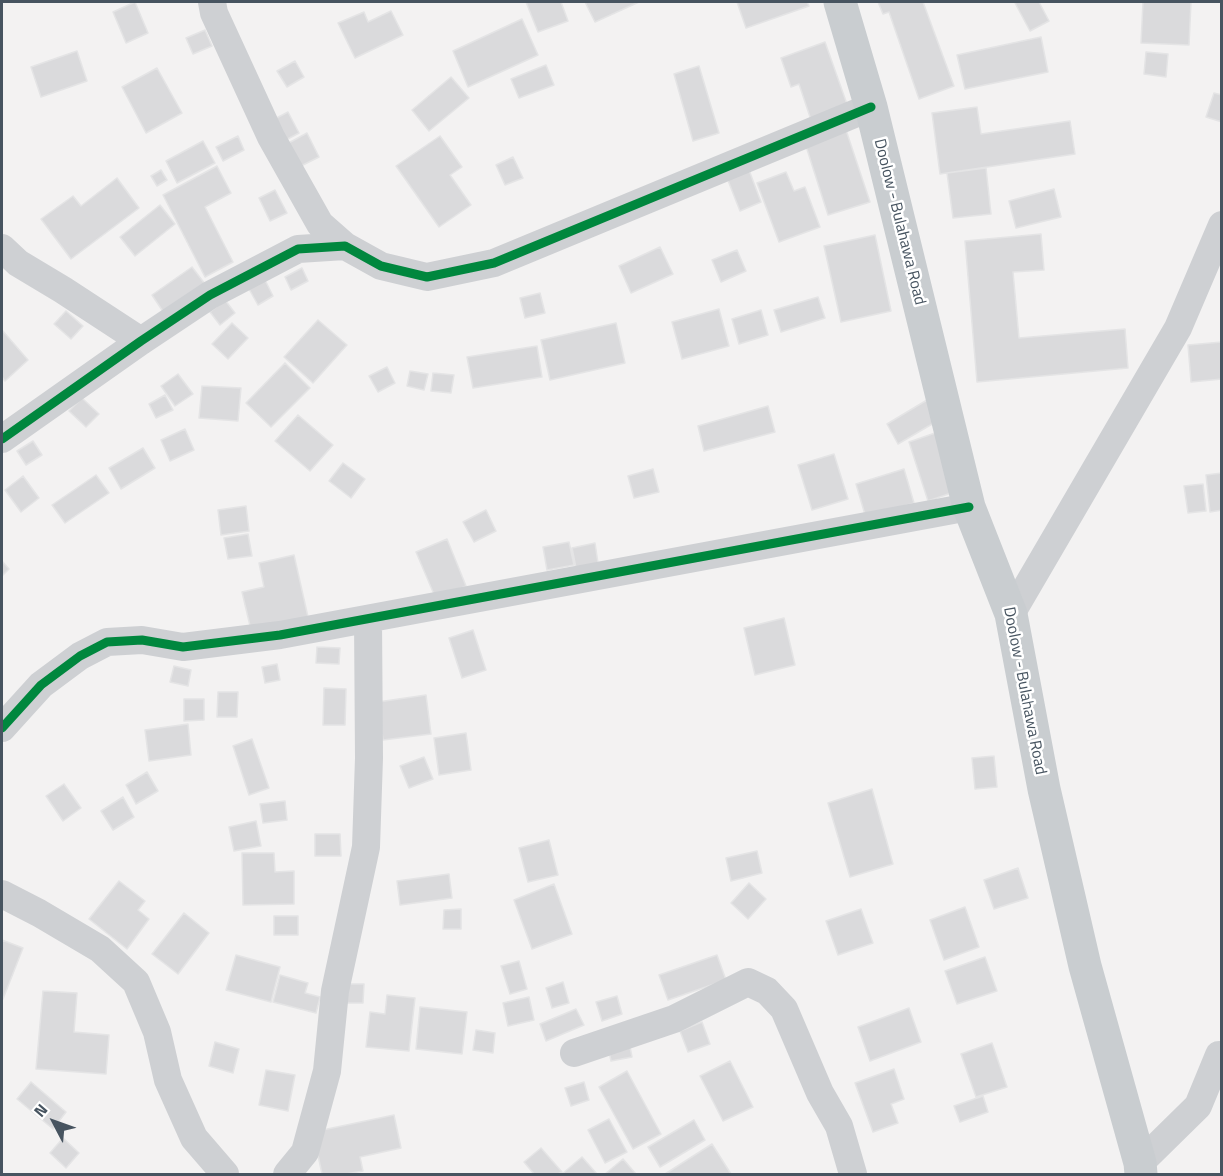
<!DOCTYPE html>
<style>
body{margin:0}
#map{position:relative;width:1223px;height:1176px;overflow:hidden;background:#f3f2f2;font-family:"Titillium Web",sans-serif}
canvas{display:block}
.frame{position:absolute;inset:0;border:3px solid #475460;pointer-events:none}
.north{position:absolute;left:24px;top:1092px;width:60px;height:60px;-webkit-text-stroke:4px #fff;paint-order:stroke;rotate:311deg;font-size:16px;font-weight:700;line-height:24px;text-align:center;color:#475460}
.north::after{content:'';display:block;margin:auto;width:21px;height:27px;background:#475460;clip-path:polygon(50% 0,100% 100%,50% 72%,0 100%)}
</style>
<div id="map">
<canvas width="1223" height="1176"></canvas>
<div class="frame"></div>
<div class="north">N</div>
</div>
<script>
const ctx = document.querySelector('canvas').getContext('2d');
ctx.lineJoin = 'round';
function fillPath(path, color) {
  ctx.fillStyle = color;
  ctx.fill(path, 'evenodd');
}
function poly(rows) {
  const path = new Path2D();
  for (const r of rows) {
    path.moveTo(r[0], r[1]);
    for (let i = 2; i < r.length; i += 2) path.lineTo(r[i], r[i + 1]);
  }
  return path;
}
function strokePath(path, color, width, dash) {
  ctx.strokeStyle = color;
  ctx.lineWidth = width;
  ctx.lineCap = dash ? 'butt' : 'round';
  ctx.setLineDash(dash || []);
  ctx.stroke(path);
}
function drawText(font, color, halo, rows, align = 'center') {
  ctx.font = font + ' "Titillium Web",sans-serif';
  ctx.lineWidth = 5;
  ctx.setLineDash([]);
  ctx.textBaseline = 'middle';
  ctx.strokeStyle = halo;
  ctx.fillStyle = color;
  for (const [text, x, y, turn = 0] of rows) {
    ctx.save();
    ctx.translate(x, y);
    ctx.rotate((+turn || 0) * Math.PI / 180);
    ctx.textAlign = isNaN(turn) ? turn : align;
    if (halo) ctx.strokeText(text, 0, 0);
    ctx.fillText(text, 0, 0);
    ctx.restore();
  }
}
const building = poly([
 [135,2,148,33,126,43,113,12,135,2],
 [526,2,561,2,568,21,538,32,526,2],
 [585,2,639,2,595,22,585,2],
 [737,2,807,2,809,6,746,28,737,2],
 [878,2,923,2,954,86,919,99,889,12,883,14,878,2],
 [1017,2,1039,2,1049,21,1030,31,1015,3,1017,2],
 [1143,2,1191,2,1189,45,1141,43,1143,2],
 [391,11,403,35,355,58,338,23,364,12,368,22,391,11],
 [522,19,538,55,468,87,453,51,522,19],
 [205,30,212,46,193,54,186,38,205,30],
 [1041,37,1048,72,965,89,957,55,1041,37],
 [825,42,848,107,811,120,799,84,791,87,781,58,825,42],
 [77,51,87,81,41,97,31,67,77,51],
 [1146,52,1168,54,1166,77,1144,74,1146,52],
 [295,61,304,77,287,87,277,71,295,61],
 [546,65,554,85,519,98,511,79,546,65],
 [699,66,719,133,693,141,674,74,699,66],
 [157,68,182,113,146,133,122,87,157,68],
 [451,77,469,98,429,131,412,110,451,77],
 [1214,93,1222,95,1222,122,1206,117,1214,93],
 [977,107,981,134,1070,121,1075,154,940,174,932,113,977,107],
 [288,112,299,133,280,143,269,122,288,112],
 [846,130,870,202,828,215,805,143,846,130],
 [307,133,319,157,297,168,285,145,307,133],
 [238,136,244,150,223,161,216,147,238,136],
 [440,136,462,167,450,175,471,205,439,227,396,166,440,136],
 [203,141,215,163,177,183,166,161,203,141],
 [513,157,523,178,505,185,496,165,513,157],
 [217,166,231,193,205,207,233,262,205,277,163,195,217,166],
 [986,168,991,214,953,218,947,173,986,168],
 [161,170,167,180,157,186,151,176,161,170],
 [749,170,761,202,740,211,727,178,749,170],
 [786,172,794,191,805,187,820,227,779,242,757,183,786,172],
 [117,178,139,208,71,259,41,219,73,196,81,206,117,178],
 [1054,189,1061,217,1016,228,1009,201,1054,189],
 [275,190,287,213,270,221,259,198,275,190],
 [160,205,175,224,135,256,120,237,160,205],
 [1041,234,1044,270,1013,272,1019,338,1125,329,1128,368,977,382,965,241,1041,234],
 [875,235,891,311,841,322,824,246,875,235],
 [660,247,673,274,631,293,619,266,660,247],
 [737,250,746,271,721,282,712,260,737,250],
 [192,267,205,284,164,313,152,295,192,267],
 [302,268,308,281,291,290,285,277,302,268],
 [265,280,273,296,258,305,249,289,265,280],
 [540,293,545,313,525,318,520,298,540,293],
 [818,297,825,318,781,332,774,310,818,297],
 [225,300,235,313,220,325,210,312,225,300],
 [719,309,729,346,682,359,672,322,719,309],
 [761,310,768,335,739,344,732,319,761,310],
 [66,311,83,326,71,339,54,324,66,311],
 [318,320,347,345,313,383,284,357,318,320],
 [232,323,248,338,228,359,212,344,232,323],
 [616,323,625,363,550,380,541,340,616,323],
 [2,330,28,360,5,381,2,377,2,330],
 [1222,342,1222,379,1191,382,1188,345,1222,342],
 [537,346,542,377,473,388,467,357,537,346],
 [285,363,310,388,271,427,246,403,285,363],
 [387,367,395,383,378,392,369,376,387,367],
 [410,371,428,374,424,390,407,386,410,371],
 [433,373,454,375,451,393,431,391,433,373],
 [178,374,193,394,175,406,161,386,178,374],
 [202,386,241,388,238,421,199,418,202,386],
 [165,395,173,410,156,418,149,404,165,395],
 [82,398,99,414,86,427,69,411,82,398],
 [927,400,939,420,898,444,887,424,927,400],
 [768,406,775,432,704,451,698,426,768,406],
 [298,415,333,445,310,471,275,441,298,415],
 [185,429,194,450,170,461,161,440,185,429],
 [938,432,957,491,928,501,909,442,938,432],
 [33,441,42,455,26,465,17,451,33,441],
 [143,448,155,468,121,489,109,468,143,448],
 [834,454,848,499,812,510,798,465,834,454],
 [343,463,365,479,351,498,329,481,343,463],
 [653,469,659,492,634,498,628,476,653,469],
 [904,469,914,503,866,518,856,484,904,469],
 [1222,473,1222,510,1210,512,1206,475,1222,473],
 [96,475,109,493,65,523,52,505,96,475],
 [23,476,39,498,21,512,5,490,23,476],
 [1203,484,1206,511,1188,513,1184,486,1203,484],
 [246,506,249,531,221,535,218,510,246,506],
 [486,510,496,531,474,542,463,522,486,510],
 [248,534,252,556,228,559,224,538,248,534],
 [447,539,466,586,436,599,416,552,447,539],
 [569,542,574,565,547,570,543,547,569,542],
 [595,543,598,563,576,568,572,548,595,543],
 [294,555,308,617,251,630,242,592,264,587,259,563,294,555],
 [2,561,9,569,2,576,2,561],
 [784,618,795,665,755,675,744,628,784,618],
 [473,630,486,670,462,678,449,638,473,630],
 [317,647,340,648,339,664,316,663,317,647],
 [277,664,280,680,265,683,262,667,277,664],
 [174,666,191,670,188,686,170,682,174,666],
 [324,688,346,689,345,725,323,725,324,688],
 [218,692,238,692,237,717,217,717,218,692],
 [426,695,431,734,383,740,378,702,426,695],
 [184,699,204,699,204,720,184,721,184,699],
 [188,724,191,755,149,761,145,730,188,724],
 [466,733,471,770,439,775,434,738,466,733],
 [252,739,269,788,249,795,233,746,252,739],
 [994,756,997,787,975,789,972,758,994,756],
 [424,757,433,779,409,788,400,766,424,757],
 [147,772,158,791,136,804,126,785,147,772],
 [64,784,81,808,63,821,46,796,64,784],
 [872,789,893,864,850,877,828,803,872,789],
 [123,797,134,817,113,830,101,811,123,797],
 [285,801,287,820,263,823,260,804,285,801],
 [256,821,261,846,234,851,229,827,256,821],
 [315,834,340,834,341,856,315,856,315,834],
 [549,840,558,875,528,882,519,848,549,840],
 [757,851,762,873,731,881,726,858,757,851],
 [242,853,274,853,275,872,294,871,294,904,243,905,242,853],
 [1018,868,1028,898,994,909,984,880,1018,868],
 [449,874,452,898,400,905,397,881,449,874],
 [119,881,145,901,138,910,149,919,127,949,89,919,119,881],
 [749,883,766,899,748,919,731,903,749,883],
 [554,884,572,934,532,949,514,900,554,884],
 [965,907,979,947,944,960,930,920,965,907],
 [461,909,461,929,443,929,444,910,461,909],
 [861,909,873,943,838,955,826,921,861,909],
 [184,913,209,933,178,974,152,954,184,913],
 [274,916,298,916,298,935,274,935,274,916],
 [2,940,23,948,3,999,2,998,2,940],
 [236,955,280,967,271,1002,226,990,236,955],
 [717,955,726,980,668,1000,659,975,717,955],
 [985,957,997,991,957,1004,945,971,985,957],
 [519,961,527,989,510,994,501,966,519,961],
 [280,975,308,983,305,993,320,997,316,1013,273,1002,280,975],
 [563,982,569,1003,552,1008,546,988,563,982],
 [341,984,364,984,363,1003,341,1003,341,984],
 [43,991,77,993,74,1032,109,1035,106,1074,36,1069,43,991],
 [387,995,415,998,409,1051,366,1047,370,1012,385,1014,387,995],
 [617,996,622,1014,602,1021,596,1002,617,996],
 [529,997,534,1020,508,1026,503,1003,529,997],
 [420,1007,467,1012,462,1054,416,1049,420,1007],
 [909,1008,921,1042,870,1061,858,1027,909,1008],
 [576,1009,584,1025,546,1041,540,1024,576,1009],
 [702,1022,710,1044,688,1052,680,1031,702,1022],
 [476,1030,495,1033,493,1053,473,1050,476,1030],
 [215,1042,239,1049,233,1073,209,1066,215,1042],
 [629,1042,632,1057,611,1061,608,1046,629,1042],
 [992,1043,1007,1087,976,1097,961,1054,992,1043],
 [730,1061,753,1107,723,1121,700,1076,730,1061],
 [894,1069,904,1099,891,1104,898,1123,873,1132,855,1083,894,1069],
 [266,1070,295,1075,288,1111,259,1105,266,1070],
 [627,1071,661,1134,633,1149,599,1087,627,1071],
 [31,1082,66,1112,53,1129,17,1099,31,1082],
 [584,1082,589,1100,571,1106,565,1088,584,1082],
 [983,1096,988,1112,960,1122,954,1106,983,1096],
 [394,1115,401,1148,360,1157,363,1171,346,1174,322,1174,313,1132,394,1115],
 [609,1119,627,1152,605,1163,588,1130,609,1119],
 [694,1120,705,1140,660,1167,648,1147,694,1120],
 [63,1138,79,1153,66,1168,50,1153,63,1138],
 [712,1144,731,1174,665,1174,712,1144],
 [541,1148,562,1172,558,1174,534,1174,524,1162,541,1148],
 [582,1157,597,1174,562,1174,582,1157],
 [623,1159,636,1174,605,1174,623,1159]
]);
fillPath(building, '#dadadc');
strokePath(building, '#e4e4e5', 1.5);
strokePath(poly([
 [212,2,214,13,271,137,320,224,345,246],
 [2,248,18,263,63,290,141,341],
 [2,439,141,341,210,295,298,249,345,246,381,266,427,277,494,263,871,107],
 [1011,614,1178,328,1222,225],
 [2,728,41,685,80,656,107,642,142,640,183,647,280,635,969,507],
 [2,894,39,913,100,949,136,982,157,1032,168,1080,194,1138,225,1174],
 [574,1053,674,1019,748,982,767,991,784,1009,820,1093,839,1126,853,1174],
 [1140,1163,1198,1106,1219,1055,1222,1055],
 [287,1174,305,1152,327,1071,335,991,366,847,369,758,368,619]
]), '#ced0d3', 28);
strokePath(poly([
 [840,2,871,107,969,507,1011,614,1044,789,1085,966,1140,1163,1141,1174]
]), '#c9cdd0', 33);
strokePath(poly([
 [2,439,141,341,210,295,298,249,345,246,381,266,427,277,494,263,871,107],
 [2,728,41,685,80,656,107,642,142,640,183,647,280,635,969,507]
]), '#00873e', 9);
drawText('16px', '#475460', '#fff', [
 ["Doolow - Bulahawa Road",899,222,76],
 ["Doolow - Bulahawa Road",1024,691,79]
]);
</script>
